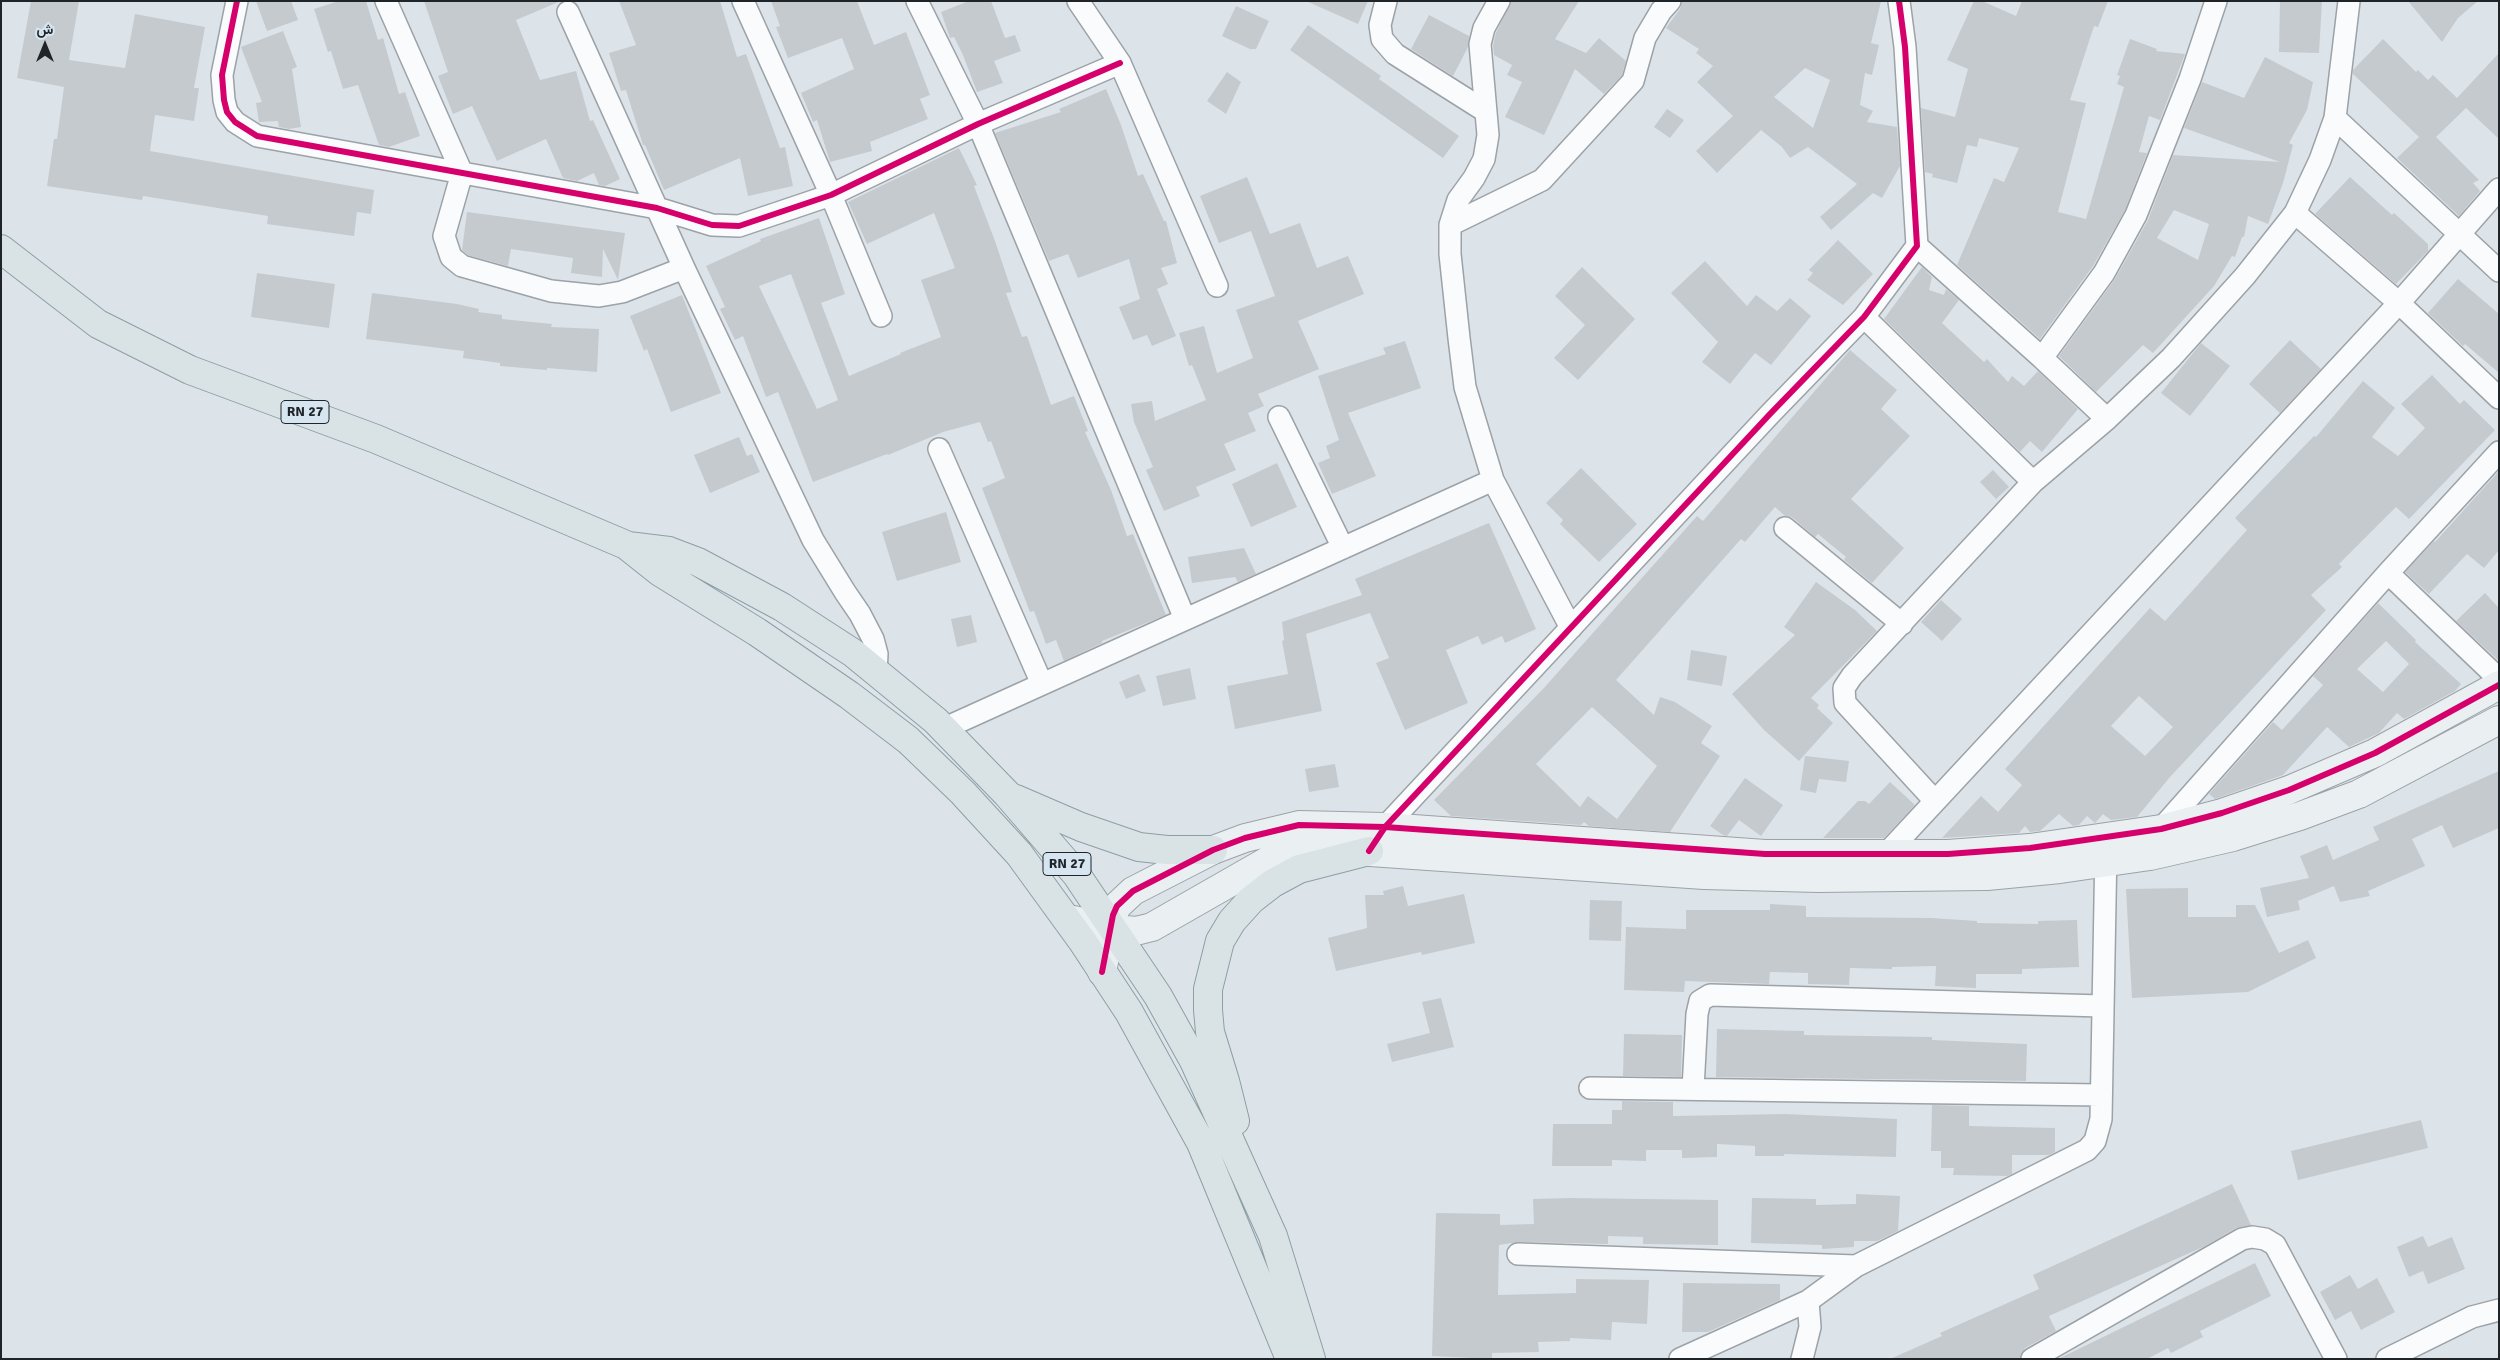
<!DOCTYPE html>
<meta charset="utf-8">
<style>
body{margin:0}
#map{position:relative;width:2500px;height:1360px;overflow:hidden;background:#dce4ea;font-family:Signika,Vazirmatn,sans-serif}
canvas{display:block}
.frame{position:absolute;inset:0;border:2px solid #1f2428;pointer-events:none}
.north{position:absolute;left:20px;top:20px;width:50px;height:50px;-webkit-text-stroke:4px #d6e5f0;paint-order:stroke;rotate:0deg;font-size:14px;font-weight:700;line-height:20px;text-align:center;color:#1f2428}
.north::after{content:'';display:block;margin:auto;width:18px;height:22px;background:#1f2428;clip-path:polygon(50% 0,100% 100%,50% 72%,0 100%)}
</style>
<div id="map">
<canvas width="2500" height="1360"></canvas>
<div class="frame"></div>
<div class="north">ش</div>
</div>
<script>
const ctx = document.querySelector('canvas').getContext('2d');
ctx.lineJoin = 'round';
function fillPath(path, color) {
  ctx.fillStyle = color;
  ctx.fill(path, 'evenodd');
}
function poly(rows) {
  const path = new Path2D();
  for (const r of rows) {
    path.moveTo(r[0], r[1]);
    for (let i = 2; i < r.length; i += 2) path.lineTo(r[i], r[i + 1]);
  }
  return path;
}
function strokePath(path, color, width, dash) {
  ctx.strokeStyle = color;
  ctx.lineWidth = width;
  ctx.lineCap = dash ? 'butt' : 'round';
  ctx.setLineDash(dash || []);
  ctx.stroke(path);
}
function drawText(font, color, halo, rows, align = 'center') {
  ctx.font = font + ' Signika,sans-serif';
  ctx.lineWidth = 5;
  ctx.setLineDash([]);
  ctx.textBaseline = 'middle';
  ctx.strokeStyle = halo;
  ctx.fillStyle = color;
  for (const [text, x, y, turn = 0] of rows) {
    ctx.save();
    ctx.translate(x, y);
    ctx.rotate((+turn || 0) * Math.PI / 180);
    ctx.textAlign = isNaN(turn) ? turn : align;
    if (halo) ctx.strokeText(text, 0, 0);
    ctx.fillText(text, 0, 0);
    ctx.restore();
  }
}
fillPath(poly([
 [31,1,79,1,69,60,125,68,135,14,205,27,194,88,199,88,194,121,155,115,150,151,374,190,371,214,357,212,354,236,267,224,268,216,143,196,142,200,47,186,54,139,57,139,64,87,17,78],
 [256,1,291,1,298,20,267,31],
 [339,1,366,1,378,40,383,38,399,94,405,92,420,136,389,147,379,145,358,85,343,89,331,51,328,52,314,9],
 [424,1,561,1,516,20,540,80,576,71,590,121,593,120,620,179,605,186,599,185,594,173,577,181,563,178,546,139,497,161,472,106,453,114,438,76,448,72],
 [619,1,720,1,737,57,746,54,780,148,785,147,793,186,748,196,740,158,664,190,645,145,643,145,626,90,621,91,609,53,636,45],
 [771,1,857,1,874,45,906,32,930,95,920,99,928,119,870,142,872,151,830,162,817,120,813,122,801,93,854,69,842,38,788,58,776,27,780,26],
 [969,1,991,1,1005,38,1015,35,1021,51,994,61,1003,83,977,92,963,55,954,37,950,38,941,12],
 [1306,1,1368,1,1358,24],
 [1511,1,1579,1,1555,39,1586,53,1599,38,1626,61,1622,75,1604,94,1575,69,1544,135,1505,117,1522,82,1507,75,1512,65,1494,55,1493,45,1496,33],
 [1682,1,1881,1,1871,43,1879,45,1872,75,1865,73,1860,105,1873,111,1867,122,1897,127,1900,166,1882,198,1873,193,1831,230,1820,217,1857,184,1808,147,1790,158,1782,147,1761,130,1717,173,1696,151,1733,116,1697,82,1713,66,1696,53,1699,49,1666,28,1680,9],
 [1805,68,1830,80,1813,128,1774,97],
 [1974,1,1982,1,2016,16,2022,1,2108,1,2098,27,2094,26,2070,100,2086,103,2058,212,2086,219,2124,87,2117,84,2120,76,2117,75,2130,39,2157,49,2156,51,2185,54,2160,120,2149,116,2139,152,2147,153,2125,210,2093,266,2040,339,1957,265,1994,178,2004,182,2019,148,1979,138,1977,147,1967,145,1957,183,1932,177,1933,174,1925,172,1921,108,1955,117,1968,69,1947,60],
 [2280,1,2322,1,2319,53,2279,52],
 [2408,1,2478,1,2458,18,2442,42],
 [1236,6,1269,21,1256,49,1250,49,1222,36],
 [1429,15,1469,36,1468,47,1453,76,1411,49],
 [1308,25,1381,76,1379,79,1459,136,1443,158,1290,50],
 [283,31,297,67,292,69,301,127,289,129,279,127,278,121,259,122,256,103,262,102,241,47],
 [2383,39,2416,72,2418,70,2428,80,2433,75,2457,98,2499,53,2499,139,2466,108,2436,137,2479,180,2473,183,2480,191,2459,216,2397,158,2419,137,2353,74,2353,70],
 [2265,57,2313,82,2307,110,2289,143,2293,145,2283,183,2268,224,2248,216,2244,237,2242,237,2235,257,2232,256,2214,286,2153,353,2143,345,2096,392,2059,356,2115,279,2148,220,2173,155,2280,162,2184,128,2202,82,2244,98],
 [2174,210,2209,224,2198,260,2157,238],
 [1227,72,1241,82,1226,114,1207,101],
 [1106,89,1121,125,1138,176,1143,174,1164,221,1166,221,1177,263,1161,268,1168,284,1157,289,1176,336,1152,346,1147,335,1133,340,1119,307,1140,299,1129,259,1078,278,1068,254,1049,261,995,133,1061,112,1059,109],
 [1667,109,1684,120,1670,138,1654,127],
 [959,148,977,185,974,186,995,241,1012,292,1006,293,1022,337,1027,336,1051,405,1074,396,1088,431,1085,432,1111,490,1127,536,1133,534,1166,615,1102,641,1102,643,1064,661,1056,640,1046,644,1034,611,1030,612,982,488,1005,478,991,441,988,442,980,422,943,432,888,455,887,454,813,482,778,392,766,397,743,336,735,340,720,309,725,307,706,266,761,241,760,239,819,218,845,294,821,303,849,376,901,354,900,353,941,337,921,280,955,268,934,213,867,244,848,202],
 [791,274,838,400,817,409,759,286],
 [1247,177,1270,234,1300,223,1317,268,1348,256,1364,294,1298,321,1319,369,1258,394,1264,406,1248,413,1256,431,1224,444,1236,470,1196,487,1200,496,1164,511,1146,470,1153,467,1134,422,1131,404,1152,401,1155,421,1206,400,1192,365,1189,366,1179,333,1204,326,1217,373,1253,358,1236,310,1275,296,1251,231,1219,243,1200,196],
 [2350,177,2392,215,2394,213,2428,244,2428,251,2396,284,2315,214],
 [467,212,625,233,618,280,603,249,602,277,571,273,573,258,511,249,508,266,468,255,462,250],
 [1838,240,1873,274,1843,305,1807,280,1813,273,1809,270],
 [1705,261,1747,306,1756,295,1777,311,1790,298,1811,316,1771,365,1755,353,1730,384,1702,362,1718,342,1671,293],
 [1582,267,1635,319,1578,380,1554,358,1585,325,1555,296],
 [1922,267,1932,277,1929,290,1944,295,1946,289,1959,300,1942,323,1984,362,1987,359,2008,382,2012,376,2024,386,2038,371,2078,409,2042,452,2030,441,2020,452,1884,319],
 [257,273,335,284,329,328,251,317],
 [2458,279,2499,314,2499,373,2465,344,2463,346,2428,313],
 [372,293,457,304,479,309,478,312,502,315,502,319,552,324,551,327,599,329,597,372,547,368,547,370,500,366,500,363,463,358,464,351,366,339],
 [682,295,721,393,671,412,647,349,644,351,630,316],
 [2290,340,2321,369,2280,413,2249,384],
 [1405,341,1421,388,1348,413,1376,476,1332,494,1318,463,1330,458,1326,446,1339,440,1318,376,1386,354,1383,348],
 [2201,343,2230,366,2190,416,2161,393],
 [1850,350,1897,390,1881,409,1910,436,1851,499,1904,548,1872,583,1844,560,1846,557,1818,534,1815,537,1793,518,1785,516,1775,507,1745,542,1741,539,1616,680,1654,715,1660,697,1675,702,1712,726,1701,743,1720,756,1670,832,1589,826,1584,822,1581,825,1451,816,1434,800,1543,689,1697,516,1703,521],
 [1592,707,1657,766,1617,819,1588,796,1580,807,1536,764],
 [2432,375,2460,404,2464,400,2495,430,2409,519,2396,507,2339,564,2342,567,2311,595,2326,610,2170,777,2137,817,2111,820,2103,814,2095,823,2087,816,2079,825,2073,826,2059,814,2040,831,2030,832,2025,826,2019,833,1942,838,1981,796,1998,812,2022,785,2005,769,2150,608,2165,621,2247,530,2235,518,2314,436,2316,437,2363,381,2395,408,2372,437,2398,456,2425,428,2401,404],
 [2139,696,2173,727,2145,756,2111,726],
 [739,437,747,456,752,454,760,472,710,493,694,455],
 [1277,463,1297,507,1251,527,1232,484],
 [1581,468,1637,524,1599,562,1560,524,1563,520,1546,503],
 [1993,470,2009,487,1996,499,1980,482],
 [2499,471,2499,550,2484,568,2467,554,2429,594,2405,572,2434,541,2435,542],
 [946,512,961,562,897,581,882,532],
 [1489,523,1536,629,1505,643,1502,636,1482,645,1478,636,1446,650,1468,703,1405,730,1376,663,1389,658,1370,613,1306,634,1322,711,1235,729,1227,686,1288,674,1282,641,1284,640,1282,622,1362,595,1355,579],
 [1244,548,1256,574,1238,582,1235,577,1192,583,1188,557],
 [1816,582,1855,610,1877,631,1811,698,1819,705,1817,708,1833,723,1799,761,1764,730,1732,694,1795,635,1784,627],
 [2485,593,2499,608,2499,661,2456,621],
 [1941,600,1962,619,1942,641,1921,622],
 [2378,603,2416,640,2415,642,2461,684,2455,691,2404,719,2397,713,2379,733,2349,747,2327,727,2283,775,2215,799,2209,794,2273,722,2282,730,2323,685,2313,676],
 [2386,641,2409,664,2383,692,2357,669],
 [971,615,977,642,957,647,951,619],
 [1691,650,1727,656,1722,686,1687,680],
 [1190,668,1196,699,1163,706,1156,676],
 [1139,674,1146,691,1126,699,1119,682],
 [1805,756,1849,761,1846,782,1819,779,1816,793,1800,790],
 [1335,764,1339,787,1309,792,1305,769],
 [2499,771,2499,828,2453,848,2442,825,2412,839,2425,866,2368,891,2370,896,2340,902,2334,886,2298,901,2300,910,2267,917,2260,888,2309,878,2300,856,2327,845,2333,860,2379,840,2373,827],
 [1745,778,1783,805,1761,836,1739,820,1727,836,1723,835,1710,826],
 [1890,782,1915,805,1884,838,1823,838,1858,801,1865,801,1869,804],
 [1403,886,1408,906,1464,894,1475,943,1422,955,1421,952,1336,971,1328,938,1367,928,1365,895,1384,895,1383,891],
 [2188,888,2188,917,2236,917,2236,905,2255,905,2279,953,2308,940,2316,958,2248,992,2132,998,2126,889],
 [1590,900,1622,901,1621,941,1589,940],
 [1770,904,1806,906,1806,917,1932,918,1977,921,1977,923,2038,924,2038,921,2077,920,2079,967,2022,969,2022,974,1976,974,1976,988,1935,986,1936,966,1892,967,1892,969,1850,968,1849,985,1808,984,1808,973,1770,972,1769,984,1685,981,1684,992,1624,990,1626,927,1686,929,1686,910,1770,910],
 [1441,998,1454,1047,1392,1062,1387,1044,1430,1033,1422,1002],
 [1717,1029,1804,1031,1804,1035,1932,1037,1932,1040,2027,1044,2026,1081,1716,1077],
 [1624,1034,1682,1035,1681,1077,1623,1076],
 [1622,1101,1673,1102,1673,1116,1785,1114,1897,1119,1896,1157,1784,1154,1784,1156,1755,1156,1755,1146,1717,1144,1717,1157,1682,1158,1682,1150,1646,1150,1646,1161,1612,1160,1612,1166,1552,1166,1553,1124,1612,1124,1612,1110,1622,1110],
 [1932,1105,1969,1106,1969,1126,2055,1128,2055,1152,2049,1155,2012,1155,2012,1174,2007,1176,1953,1175,1954,1168,1941,1168,1941,1151,1931,1151],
 [2421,1120,2428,1148,2298,1180,2291,1151],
 [2232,1184,2251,1225,2236,1228,2205,1246,2049,1316,2056,1331,2025,1348,2020,1359,1890,1359,1942,1336,1940,1333,2039,1289,2033,1275],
 [1856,1194,1900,1196,1898,1231,1877,1241,1854,1241,1854,1247,1822,1249,1822,1245,1751,1243,1752,1198,1816,1199,1816,1205,1856,1204],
 [1569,1198,1718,1200,1718,1245,1643,1244,1643,1237,1608,1236,1608,1244,1518,1242,1499,1245,1498,1295,1576,1293,1576,1279,1649,1280,1647,1324,1612,1322,1611,1340,1570,1338,1570,1341,1538,1342,1539,1352,1492,1353,1492,1359,1432,1356,1436,1213,1500,1214,1500,1225,1534,1224,1533,1199],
 [2423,1236,2428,1247,2452,1237,2465,1269,2428,1284,2423,1271,2409,1277,2397,1247],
 [2255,1263,2271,1296,2200,1331,2203,1337,2171,1353,2168,1348,2147,1359,2058,1359],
 [2350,1275,2358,1289,2377,1278,2395,1312,2361,1330,2351,1311,2335,1320,2320,1292],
 [1683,1283,1780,1284,1780,1300,1708,1332,1682,1332]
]), '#c5cacf');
const street = poly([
 [237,1,222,75,224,100,227,112,235,122,257,136,657,208,712,225,739,226,831,195,978,124,1120,63],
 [386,1,462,173,444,236,451,257,462,266,551,291,599,296,622,292,684,268],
 [743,1,831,195,881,316],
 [917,1,978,124,1185,619],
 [1078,1,1120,63,1217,286],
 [1386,1,1380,25,1382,39,1395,54,1485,111],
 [1499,1,1484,28,1480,44,1488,135,1484,159,1474,178,1458,200,1450,225,1450,254,1459,338,1465,387,1493,480,1571,628],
 [568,12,684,268,813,540,845,592,860,614,873,639,877,654,876,672],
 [2335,118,2499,271],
 [2295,213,2399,303,2499,398],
 [1450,225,1542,180,1633,81,1645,38,1661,11,1670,1],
 [1917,246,2042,358,2104,273,2136,215,2190,79,2216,1],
 [1864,317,2033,482],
 [2042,358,2107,419],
 [1279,417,1343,548],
 [939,449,1042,684],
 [1785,528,1902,624],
 [2388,573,2499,679],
 [943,729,1493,480],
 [1935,801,1845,703,1844,688,1852,676,2033,482,2107,419,2171,358,2245,276,2295,213,2320,160,2335,118,2349,1],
 [2161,829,2388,573,2499,452],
 [1379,837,1385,827,1770,414,1864,317,1917,246,1905,47,1899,1],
 [1881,864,1887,853,2399,303,2499,189],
 [1590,1088,2101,1095],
 [1693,1089,1697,1014,1700,1001,1710,995,2102,1006],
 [1518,1254,1856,1266],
 [1680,1359,1808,1301,1856,1266,2087,1150,2095,1141,2101,1119,2106,847],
 [1802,1359,1810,1327,1808,1301],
 [2032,1359,2242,1239,2252,1237,2265,1239,2275,1245,2336,1359],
 [2387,1359,2472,1317,2499,1310]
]);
const secondary = poly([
 [1068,919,1126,930,1136,931,1152,927,1271,859,1289,852,1312,848,1704,875,1818,878,1987,876,2060,869,2150,856,2233,837,2300,816,2359,794,2499,720],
 [1102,972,1113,915,1117,906,1133,891,1213,850,1245,838,1299,825,1385,827,1765,854,1948,854,2030,848,2161,829,2222,813,2289,790,2375,753,2499,685]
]);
const primary = poly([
 [1,249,98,324,190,370,376,439,626,545,660,572,757,632,849,695,908,740,963,793,1019,854,1083,942,1129,1012,1201,1143,1290,1359],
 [628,546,669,551,698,562,782,607,853,653,936,721,1007,794,1076,874,1158,996,1194,1061,1273,1236,1311,1359],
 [1016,799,1081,827,1139,847,1167,850,1213,850],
 [1235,1121,1225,1081,1210,1032,1208,1010,1208,989,1220,941,1232,921,1251,900,1273,883,1299,869,1369,851]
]);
strokePath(street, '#9ca2a7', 24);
strokePath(secondary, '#9ca2a7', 30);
strokePath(primary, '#8c9fa5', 30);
strokePath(street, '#fafbfc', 21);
strokePath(secondary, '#eaeff1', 28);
strokePath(primary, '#d9e3e6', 28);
strokePath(poly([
 [237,1,222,75,224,100,227,112,235,122,257,136,657,208,712,225,739,226,831,195,978,124,1120,63],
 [1369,851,1385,827,1770,414,1864,317,1917,246,1905,47,1899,1],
 [1102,972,1113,915,1117,906,1133,891,1213,850,1245,838,1299,825,1385,827,1765,854,1948,854,2030,848,2161,829,2222,813,2289,790,2375,753,2499,685]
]), '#d6006c', 6);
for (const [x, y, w] of [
 [305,412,48],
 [1067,864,48]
]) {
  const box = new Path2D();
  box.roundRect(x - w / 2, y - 11.5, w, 23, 4);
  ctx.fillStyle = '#d6e5f0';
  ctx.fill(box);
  strokePath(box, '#1f2428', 1);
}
drawText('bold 14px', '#1f2428', null, [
 ["RN 27",305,412],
 ["RN 27",1067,864]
]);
</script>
